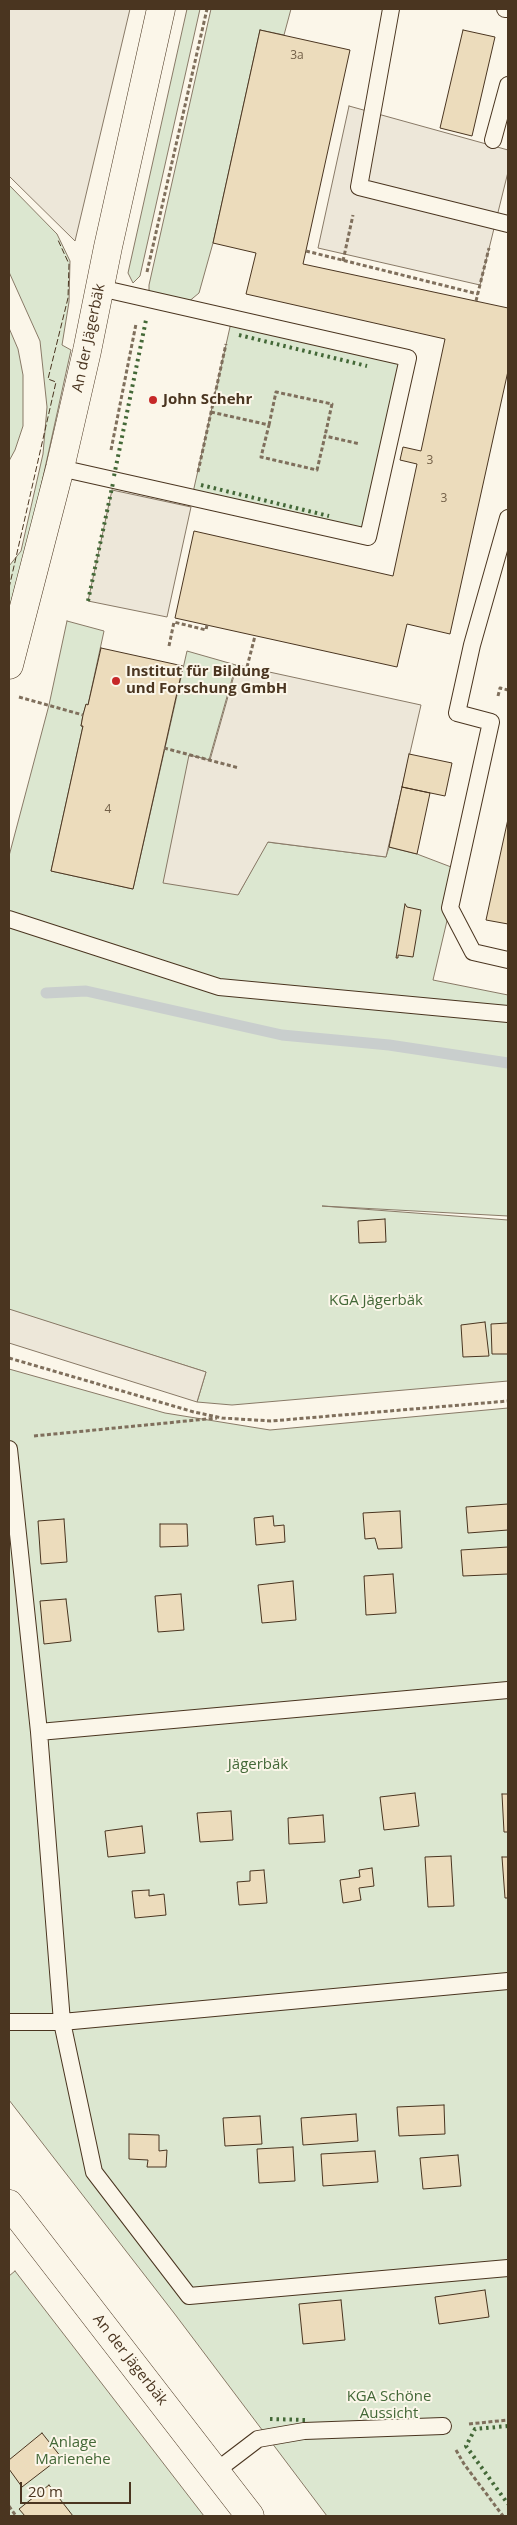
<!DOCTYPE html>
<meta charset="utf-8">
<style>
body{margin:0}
#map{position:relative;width:517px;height:2525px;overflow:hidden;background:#fbf6e9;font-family:"Open Sans",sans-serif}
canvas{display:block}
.frame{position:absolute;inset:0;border:10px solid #4a3520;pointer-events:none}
.scale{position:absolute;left:20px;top:2482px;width:111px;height:22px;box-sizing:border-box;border:2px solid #4a3520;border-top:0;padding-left:6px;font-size:15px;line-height:18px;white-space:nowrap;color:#4a3520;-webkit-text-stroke:4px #fbf6e9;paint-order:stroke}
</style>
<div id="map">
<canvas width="517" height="2525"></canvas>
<div class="frame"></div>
<div class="scale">20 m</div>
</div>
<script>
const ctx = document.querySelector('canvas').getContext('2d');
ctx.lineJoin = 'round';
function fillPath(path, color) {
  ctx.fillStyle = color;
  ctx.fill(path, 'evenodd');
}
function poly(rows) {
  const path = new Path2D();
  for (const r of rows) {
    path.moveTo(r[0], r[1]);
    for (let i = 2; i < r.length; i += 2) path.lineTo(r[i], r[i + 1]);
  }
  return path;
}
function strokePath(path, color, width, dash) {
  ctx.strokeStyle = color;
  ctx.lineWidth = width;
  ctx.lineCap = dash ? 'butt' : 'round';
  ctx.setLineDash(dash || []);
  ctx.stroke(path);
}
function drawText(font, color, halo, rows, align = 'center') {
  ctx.font = font + ' "Open Sans",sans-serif';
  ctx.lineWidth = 4;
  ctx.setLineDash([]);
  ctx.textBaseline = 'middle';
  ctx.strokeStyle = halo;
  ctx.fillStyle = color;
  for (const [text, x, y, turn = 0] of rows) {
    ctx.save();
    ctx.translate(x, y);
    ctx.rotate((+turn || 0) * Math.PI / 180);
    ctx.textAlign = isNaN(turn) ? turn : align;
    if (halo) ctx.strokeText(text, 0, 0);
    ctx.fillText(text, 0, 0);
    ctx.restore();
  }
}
const green = poly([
 [187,9,200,9,140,276,133,283,128,273,187,9],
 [211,9,291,9,284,35,260,30,213,243,199,293,187,303,149,293,149,285,211,9],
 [9,185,57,234,70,261,69,302,62,345,71,350,36,509,9,610,9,566,21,551,43,454,47,407,40,341,9,272,9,185],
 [232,318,408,358,368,537,192,497,232,318],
 [9,328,18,349,23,375,23,426,15,450,9,461,9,328],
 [67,621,104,631,88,705,86,705,83,715,81,726,83,726,51,871,133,889,187,651,236,665,209,760,189,755,238,895,267,842,386,857,389,847,417,854,459,870,433,980,508,995,508,1216,322,1206,508,1220,508,1381,232,1405,197,1402,206,1372,9,1310,9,856,49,705,67,621],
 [9,1369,165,1413,270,1430,508,1408,508,2516,327,2516,174,2313,9,2100,9,1369],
 [15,2271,204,2516,9,2516,9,2276,15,2271]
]);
fillPath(green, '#dce7d0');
strokePath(green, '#887966', 1);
const parking = poly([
 [9,9,130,9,75,241,9,176,9,9],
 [349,106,508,150,508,172,480,285,318,248,349,106],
 [112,490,191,507,167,617,88,601,112,490],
 [237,665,421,705,386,857,268,842,238,895,163,883,189,755,210,760,237,665],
 [9,1309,206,1372,197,1402,9,1343,9,1309]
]);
fillPath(parking, '#ede7d9');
strokePath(parking, '#887966', 1);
strokePath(poly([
 [46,993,86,991,282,1035,389,1045,508,1063]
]), '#c9cecd', 11);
const building = poly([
 [260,30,350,50,303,264,508,308,508,371,450,634,407,624,397,667,175,618,194,531,393,576,417,464,400,460,403,447,421,451,445,339,246,294,256,253,213,243,260,30],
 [463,30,495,37,472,136,440,128,463,30],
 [101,648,183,666,133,889,51,871,83,726,81,726,83,715,86,704,88,705,101,648],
 [409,754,452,763,445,796,402,787,409,754],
 [402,787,430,793,417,854,389,847,402,787],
 [508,819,508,924,486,920,508,819],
 [405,904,407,907,421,910,413,957,398,955,398,958,396,958,405,904],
 [385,1219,386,1242,359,1243,358,1221,385,1219],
 [485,1322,489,1356,463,1357,461,1325,485,1322],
 [508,1323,508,1354,492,1354,491,1324,508,1323],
 [508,1504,508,1530,468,1533,466,1507,508,1504],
 [400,1511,402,1548,378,1549,375,1538,365,1539,363,1513,400,1511],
 [273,1516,274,1526,284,1525,285,1542,256,1545,254,1518,273,1516],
 [64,1519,67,1562,41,1564,38,1521,64,1519],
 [160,1524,187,1524,188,1546,160,1547,160,1524],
 [508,1547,508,1574,463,1576,461,1550,508,1547],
 [393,1574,396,1613,366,1615,364,1576,393,1574],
 [293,1581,296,1620,262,1623,258,1585,293,1581],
 [181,1594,184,1630,158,1632,155,1596,181,1594],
 [66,1599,71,1641,44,1644,40,1601,66,1599],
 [415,1793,419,1826,384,1830,380,1797,415,1793],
 [502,1794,508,1794,508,1832,504,1832,502,1794],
 [231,1811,233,1840,200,1842,197,1813,231,1811],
 [323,1815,325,1842,289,1844,288,1818,323,1815],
 [142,1826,145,1853,108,1857,105,1831,142,1826],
 [451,1856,454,1906,428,1907,425,1857,451,1856],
 [502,1857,508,1857,508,1898,505,1898,502,1857],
 [372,1868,374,1886,359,1888,361,1900,343,1903,340,1880,360,1877,359,1870,372,1868],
 [264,1870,267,1903,239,1905,237,1882,250,1881,250,1871,264,1870],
 [149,1890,149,1896,164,1894,166,1915,135,1918,132,1891,149,1890],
 [444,2105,445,2134,399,2136,397,2107,444,2105],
 [356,2114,358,2141,303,2145,301,2118,356,2114],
 [260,2116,262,2144,225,2146,223,2118,260,2116],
 [129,2134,159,2135,159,2151,167,2150,166,2167,147,2167,148,2160,129,2159,129,2134],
 [293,2147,295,2181,259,2183,257,2149,293,2147],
 [375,2151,378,2182,323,2186,321,2154,375,2151],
 [458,2155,461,2186,423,2189,420,2158,458,2155],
 [485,2290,489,2317,439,2324,435,2297,485,2290],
 [341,2300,345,2340,303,2344,299,2304,341,2300],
 [42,2433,61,2457,22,2487,9,2469,9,2460,42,2433],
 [49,2485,73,2516,25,2516,19,2509,49,2485]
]);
fillPath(building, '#ecdcbc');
strokePath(building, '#4a3520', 1);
const service = poly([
 [391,9,359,187,508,224],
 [505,9,508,9],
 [493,140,508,85],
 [60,468,368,537,408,358,100,288],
 [508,518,472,645,457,713,491,722,450,908,473,952,508,960],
 [9,919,219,987,508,1014],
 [9,1449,39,1732,62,2022,94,2172,189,2296,508,2268],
 [39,1732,508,1690],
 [9,2022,62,2022,508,1981],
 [216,2471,258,2439,304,2431,443,2426]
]);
const tertiary = poly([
 [9,665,60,468,87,351,108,247,161,9],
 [9,2204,250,2516]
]);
strokePath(service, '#4a3520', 18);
strokePath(tertiary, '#4a3520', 29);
strokePath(poly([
 [306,251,478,294],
 [343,261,353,215],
 [147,272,207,9],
 [476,301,489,248],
 [211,412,269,425,261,457,317,470,325,436,360,444],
 [269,425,276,392,332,404,325,436],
 [111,450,136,324],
 [198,472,226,344],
 [169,646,174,622,206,630,207,625],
 [247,667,255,636],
 [498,696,500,688,508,690],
 [19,697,83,715],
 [164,748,239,768],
 [9,1358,194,1412,222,1418,271,1421,508,1401],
 [34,1436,217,1418],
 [469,2424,508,2420],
 [456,2450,464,2464,503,2516],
 [9,2506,16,2516]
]), '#7f6f5c', 3, [4, 2.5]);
strokePath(service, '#fbf6e9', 16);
strokePath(tertiary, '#fbf6e9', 28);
strokePath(poly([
 [239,335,367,366],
 [114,476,146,320],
 [201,485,329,516],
 [88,601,113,483],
 [270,2419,307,2420],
 [508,2426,475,2429,466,2446,508,2504]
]), '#436837', 4, [2.5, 4]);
strokePath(poly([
 [9,588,56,382,48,379,68,298,69,264,58,240]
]), '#4a3520', 1, [6, 2.5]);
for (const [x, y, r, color] of [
 [153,400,5,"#c62828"],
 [116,681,5,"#c62828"]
]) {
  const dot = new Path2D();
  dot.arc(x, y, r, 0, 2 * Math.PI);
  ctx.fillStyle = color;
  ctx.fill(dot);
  strokePath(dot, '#fbf6e9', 2);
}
drawText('12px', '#725f47', null, [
 ["3a",297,56],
 ["3",430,461],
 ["3",444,499],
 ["4",108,810]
]);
drawText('15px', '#4a3520', '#fbf6e9', [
 ["An der Jägerbäk",89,338,-78],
 ["An der Jägerbäk",130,2360,52]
]);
drawText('bold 15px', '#4a3520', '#fbf6e9', [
 ["John Schehr",163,400],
 ["Institut für Bildung",126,672],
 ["und Forschung GmbH",126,689]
], 'left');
drawText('15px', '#436837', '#fbf6e9', [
 ["KGA Jägerbäk",376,1301],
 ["Jägerbäk",258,1765],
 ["KGA Schöne",389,2397],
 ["Aussicht",389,2414],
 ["Anlage",73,2443],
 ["Marienehe",73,2460]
]);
</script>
